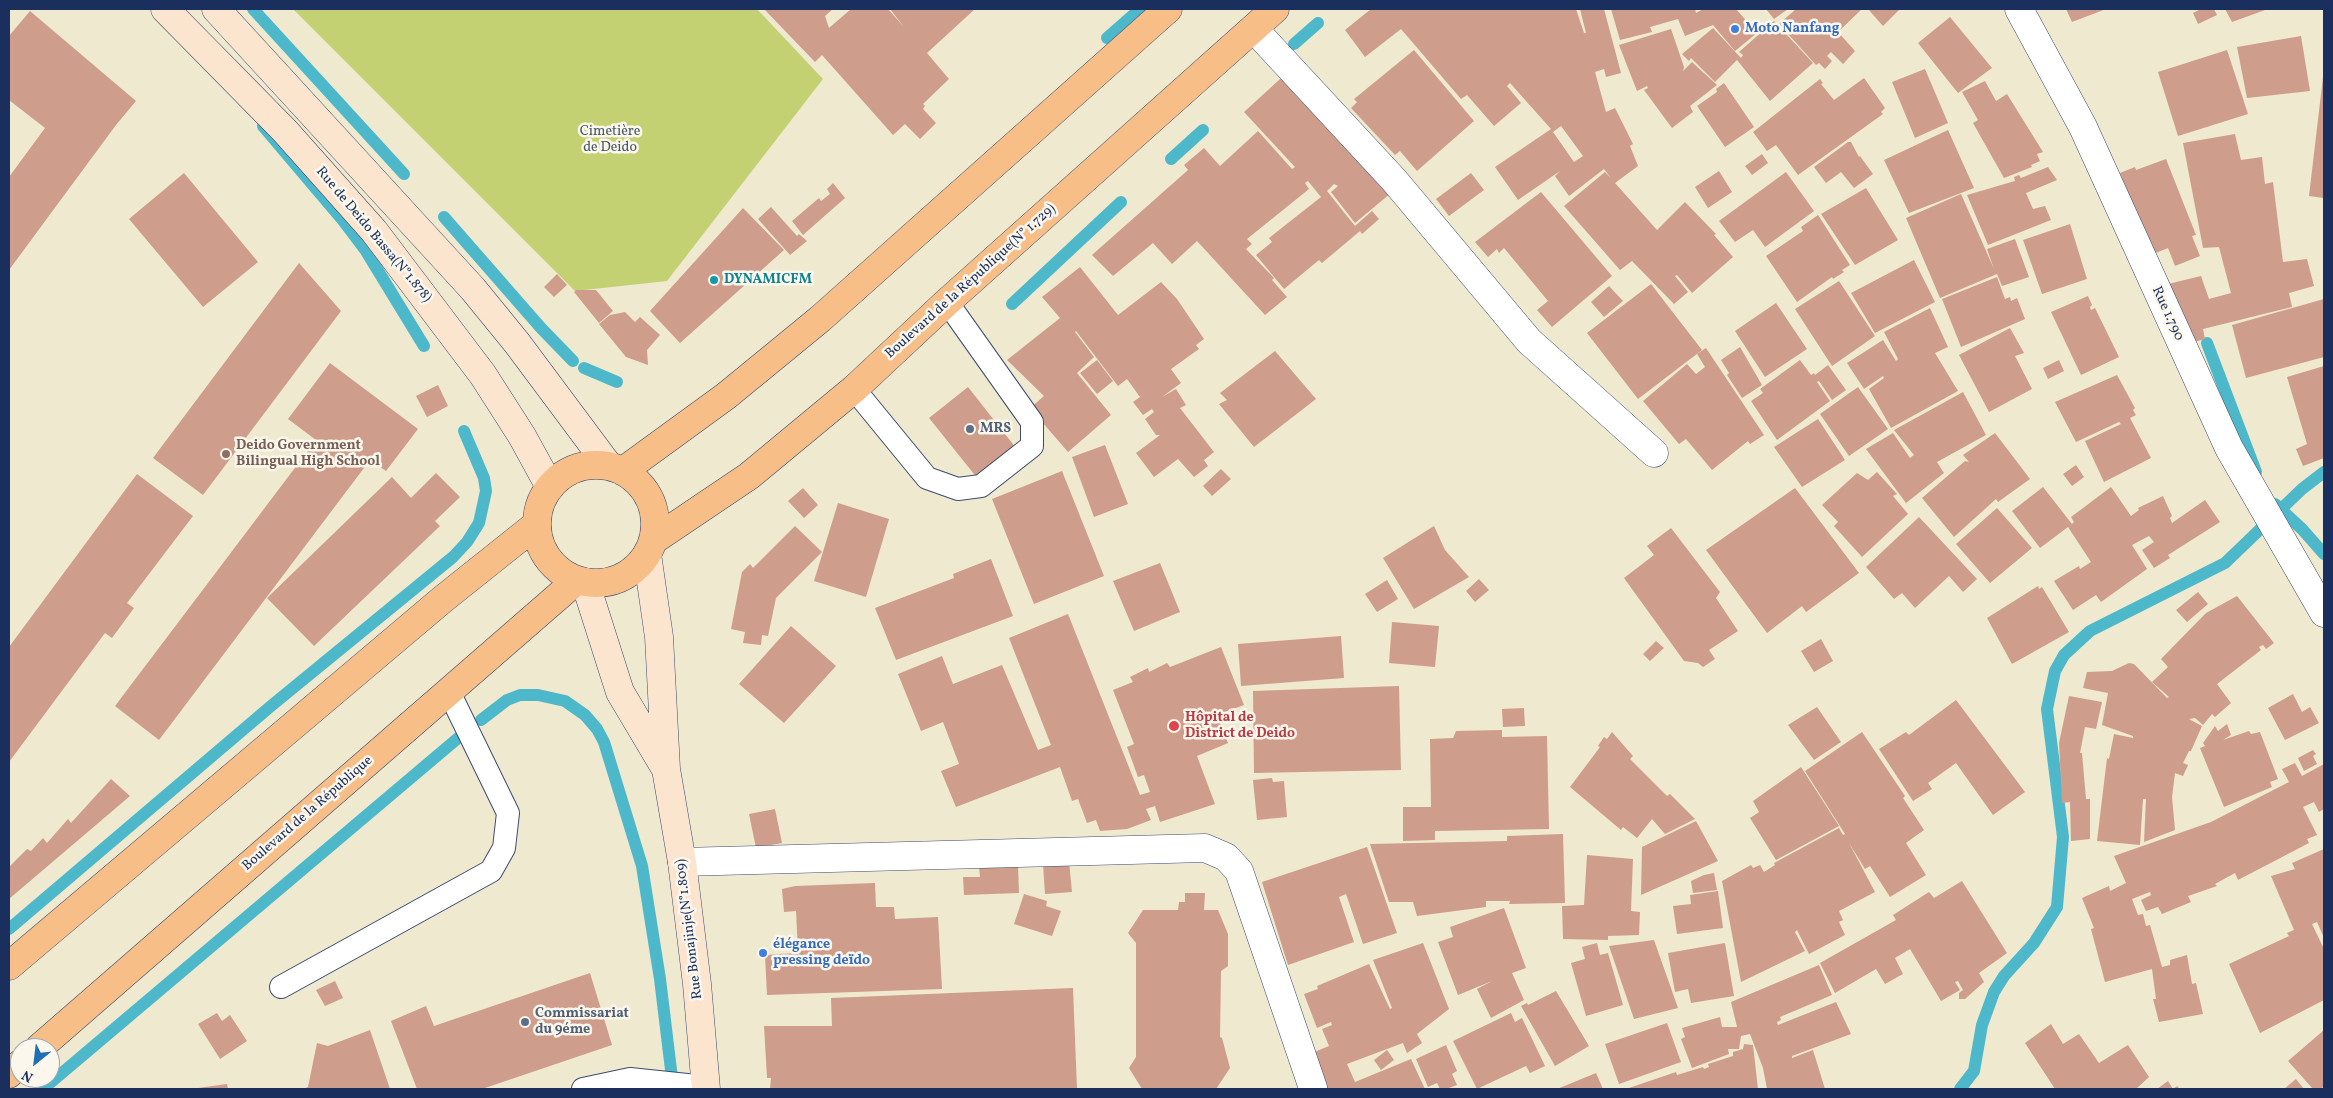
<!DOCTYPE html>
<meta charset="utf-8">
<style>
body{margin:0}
#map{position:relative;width:2333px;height:1098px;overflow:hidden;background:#efe9cf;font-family:Vollkorn,serif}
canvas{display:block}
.frame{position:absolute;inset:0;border:10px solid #1b2f5e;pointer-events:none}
.north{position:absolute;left:10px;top:1038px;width:50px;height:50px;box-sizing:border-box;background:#fbf7ec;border:1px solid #a1a7b3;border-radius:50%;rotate:209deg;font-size:14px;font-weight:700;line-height:20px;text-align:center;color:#1b2f5e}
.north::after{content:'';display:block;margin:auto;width:18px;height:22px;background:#1f6fb2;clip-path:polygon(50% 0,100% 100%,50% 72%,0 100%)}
</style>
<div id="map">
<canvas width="2333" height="1098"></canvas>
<div class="frame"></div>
<div class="north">N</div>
</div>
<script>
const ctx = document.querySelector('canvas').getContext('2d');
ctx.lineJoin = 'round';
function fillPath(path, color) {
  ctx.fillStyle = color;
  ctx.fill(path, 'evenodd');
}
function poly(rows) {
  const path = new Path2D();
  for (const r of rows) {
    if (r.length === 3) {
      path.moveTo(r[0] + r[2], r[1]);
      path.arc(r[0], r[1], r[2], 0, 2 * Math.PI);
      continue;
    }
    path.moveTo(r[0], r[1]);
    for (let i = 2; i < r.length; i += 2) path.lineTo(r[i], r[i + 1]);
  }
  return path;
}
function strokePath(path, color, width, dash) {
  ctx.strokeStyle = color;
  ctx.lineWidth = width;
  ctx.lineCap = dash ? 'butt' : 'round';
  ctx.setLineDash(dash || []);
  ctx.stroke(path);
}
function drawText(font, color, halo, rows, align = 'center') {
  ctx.font = font + ' Vollkorn,serif';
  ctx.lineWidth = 5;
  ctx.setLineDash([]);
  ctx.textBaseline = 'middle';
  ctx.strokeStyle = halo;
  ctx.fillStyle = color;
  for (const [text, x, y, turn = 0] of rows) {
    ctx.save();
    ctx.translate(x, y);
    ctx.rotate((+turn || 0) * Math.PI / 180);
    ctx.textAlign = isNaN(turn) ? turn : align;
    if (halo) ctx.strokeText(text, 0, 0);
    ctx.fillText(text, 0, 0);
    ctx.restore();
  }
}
fillPath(poly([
 [293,9,757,9,823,79,667,281,575,291]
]), '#c4d173');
strokePath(poly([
 [253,9,404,174],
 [1107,38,1140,9],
 [1294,44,1318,23],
 [263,126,341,218,366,251,424,346],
 [1171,159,1203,130],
 [444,217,541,328,573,361],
 [1012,304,1121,202],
 [2207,343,2256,472],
 [584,368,617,382],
 [2275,504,2302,529,2324,554],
 [481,720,507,700,520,695,538,695,565,701,585,715,597,729,604,742,642,866,660,979,672,1078],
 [9,929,271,706,453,557,467,542,479,523,486,491,484,478,464,431],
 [43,1089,464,733],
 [1960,1089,1974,1071,1982,1025,1994,992,2004,976,2034,943,2057,907,2063,837,2047,709,2055,671,2064,655,2090,631,2225,563,2302,489,2324,472]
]), '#4eb8cb', 12);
fillPath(poly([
 [764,9,833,9,825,16,829,28,851,9,888,9,904,27,890,9,975,9,927,53,949,79,923,104,925,106,923,109,936,123,920,139,905,124,893,135,822,55,815,62],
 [1371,9,1576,9,1584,33,1586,33,1580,9,1604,9,1621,73,1606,77,1604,69,1595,72,1606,112,1615,108,1633,144,1630,146,1638,166,1615,183,1657,230,1685,202,1716,234,1714,235,1733,257,1692,293,1677,275,1675,276,1688,292,1674,304,1632,261,1620,270,1564,206,1605,172,1611,178,1604,169,1569,196,1555,176,1560,171,1518,200,1495,167,1551,129,1510,83,1507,86,1521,103,1494,126,1467,95,1461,99,1401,29,1365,57,1345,30],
 [1561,126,1583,156,1574,162,1553,132],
 [1611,9,1695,9,1696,13,1703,9,1736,9,1757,33,1735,51,1713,25,1685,36,1678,19,1650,27,1652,32,1620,40],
 [1766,9,1788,9,1774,19],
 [1796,9,1862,9,1838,32,1855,51,1843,64,1831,52,1827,56,1832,61,1825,69,1819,63,1816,65,1779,24],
 [1868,9,1900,9,1883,26],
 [2066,9,2106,9,2072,22],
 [2201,9,2214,9,2217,15,2198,24,2193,13],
 [2225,9,2268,9,2232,22],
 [30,11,136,101,116,125,9,270,9,177,45,128,9,100,9,36],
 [1950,17,1992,68,1958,93,1918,43],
 [1774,21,1813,63,1770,101,1737,60,1715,82,1691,58,1689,61,1682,54,1713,28,1741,58,1743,55,1739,52],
 [1671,29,1684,67,1683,71,1692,62,1717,85,1690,106,1693,112,1672,128,1644,90,1648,88,1647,86,1637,91,1619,45],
 [2301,36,2310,91,2247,98,2237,47],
 [1414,50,1474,121,1417,171,1400,151,1395,155,1351,108,1357,102,1354,99],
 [2227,50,2248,114,2178,136,2158,72],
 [1291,69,1391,193,1355,223,1331,192,1338,186,1334,184,1327,191,1355,226,1372,211,1379,219,1362,234,1360,231,1322,263,1319,260,1284,289,1256,255,1272,242,1269,238,1321,197,1308,181,1305,183,1309,189,1247,239,1252,244,1246,249,1274,278,1272,280,1287,297,1265,315,1197,241,1172,264,1153,243,1113,276,1092,255,1188,170,1184,165,1204,148,1220,166,1258,131,1292,169,1295,167,1244,112],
 [1925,69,1948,123,1915,138,1892,82],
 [2323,77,2324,77,2324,198,2309,196],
 [1864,78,1885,108,1881,112,1883,114,1798,175,1776,145,1767,151,1753,132,1820,79,1823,83,1821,84,1834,100],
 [1985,81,1996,101,2007,94,2043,152,2037,154,2040,161,2031,165,2032,167,2004,178,1973,123,1978,120,1962,92],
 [1724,83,1754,127,1725,147,1697,106,1717,92,1716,89],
 [1948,130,1974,188,1909,213,1884,160],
 [2235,134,2241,160,2262,157,2265,184,2273,182,2283,262,2307,259,2314,286,2289,293,2292,307,2203,329,2205,339,2194,342,2192,332,2187,333,2168,284,2201,276,2209,299,2231,293,2219,247,2203,248,2183,143],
 [1848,142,1851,142,1859,157,1860,156,1873,174,1854,188,1841,172,1826,183,1814,167],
 [1762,154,1768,163,1752,175,1745,166],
 [2166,159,2196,235,2192,236,2200,256,2175,266,2168,248,2151,255,2120,173,2135,167,2136,170],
 [2048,167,2057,180,2026,193,2033,209,2045,206,2051,220,1988,245,1967,195,2015,181,2014,177,2019,175,2021,178],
 [1719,171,1732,192,1708,208,1695,187],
 [1786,172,1814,211,1765,247,1753,230,1735,242,1719,221],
 [184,173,258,262,203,307,129,219],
 [1471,173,1484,190,1449,216,1436,199],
 [833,183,845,198,803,235,792,221,819,198,821,201,830,194,827,189],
 [1866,188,1898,240,1855,265,1821,214],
 [1541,192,1612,276,1552,327,1537,310,1548,301,1504,248,1499,253,1497,249,1488,257,1475,242],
 [1961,194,1994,269,1987,249,2015,239,2029,277,2002,286,1997,274,1940,298,1906,218],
 [771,207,797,236,799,234,807,241,790,255,758,219],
 [743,208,784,250,680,343,650,311],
 [1818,215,1850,265,1842,270,1844,272,1833,279,1832,277,1797,302,1766,256,1803,231,1801,227],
 [2070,224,2087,279,2042,294,2023,240],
 [1914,260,1935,302,1875,333,1851,293],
 [299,263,341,311,203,495,153,458],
 [1080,267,1118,315,1161,282,1177,299,1204,339,1196,345,1199,349,1171,369,1181,383,1162,397,1176,389,1186,405,1180,408,1214,452,1204,460,1208,466,1194,477,1178,459,1154,477,1136,453,1160,435,1156,435,1145,419,1154,412,1152,409,1143,415,1133,402,1140,397,1127,379,1118,386,1076,331,1075,332,1094,357,1077,373,1111,415,1068,452,1030,408,1044,396,1007,360,1060,318,1042,297],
 [557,274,567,285,554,297,544,287],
 [1997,277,2005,299,2010,297,2011,301,2017,298,2025,319,1961,347,1942,299],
 [1839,281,1875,336,1832,366,1795,309],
 [1651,284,1702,350,1638,399,1587,333],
 [1609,286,1623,301,1604,317,1591,302],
 [576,290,596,290,613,311,599,323,574,292],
 [2088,296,2092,305,2090,307,2091,310,2095,308,2119,357,2081,375,2051,312],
 [2324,299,2324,357,2246,378,2232,325],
 [1776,303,1807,349,1765,377,1735,331],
 [1930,308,1948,347,1935,353,1958,391,1891,428,1869,389,1884,378,1883,376,1864,389,1847,363,1883,340,1896,361,1898,359,1884,332],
 [625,312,635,322,640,317,660,335,647,350,648,365,626,357,599,324,610,315],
 [2010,328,2024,353,2015,356,2032,389,1989,412,1959,355],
 [1740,347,1762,385,1742,398,1727,375,1729,373,1721,360],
 [1706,348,1764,435,1750,444,1748,441,1712,470,1686,439,1679,444,1643,401,1687,364,1696,374,1705,367,1697,354],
 [1275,351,1316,399,1254,447,1219,404,1227,400,1220,393],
 [1097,360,1113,381,1097,394,1080,373],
 [1800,360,1811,375,1814,373,1815,375,1828,365,1846,390,1832,400,1819,381,1817,382,1830,401,1777,440,1751,401,1763,393,1760,389],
 [2059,360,2064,371,2048,379,2043,368],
 [330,363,418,429,386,471,370,460,159,740,115,706,316,440,288,419],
 [2324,366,2324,458,2303,466,2296,449,2307,444,2287,377],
 [2117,375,2135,408,2133,410,2136,415,2130,418,2151,458,2104,482,2085,441,2121,424,2119,422,2076,442,2055,402],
 [438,385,448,406,427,417,416,396],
 [968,387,1016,448,978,479,929,418],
 [1858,387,1888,429,1849,456,1820,414],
 [1963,392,1986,435,1937,462,1944,473,1906,503,1866,449,1893,433,1910,458,1914,455,1894,430],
 [1818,419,1845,460,1802,487,1774,447],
 [1995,433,2030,479,1998,502,1996,499,1954,537,1922,498,1965,461,1969,462,1963,455],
 [1105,445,1128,504,1094,517,1072,457],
 [2076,465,2084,477,2072,486,2063,474],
 [1221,469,1231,479,1212,496,1203,486],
 [1062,471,1104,576,1034,604,992,499],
 [1877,472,1897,494,1893,496,1908,514,1862,557,1834,526,1838,522,1822,505,1857,473,1868,480],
 [436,473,460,497,435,521,440,526,314,646,267,598,392,477,411,498],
 [137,474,193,516,127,603,134,608,112,638,105,633,9,762,9,647],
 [2043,487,2072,524,2074,522,2071,517,2111,487,2131,516,2139,510,2138,508,2163,496,2172,516,2170,518,2172,523,2205,500,2220,522,2168,555,2170,558,2154,568,2142,550,2154,542,2149,536,2132,545,2147,569,2101,602,2096,595,2073,610,2054,581,2079,566,2080,569,2091,562,2068,527,2040,548,2012,511],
 [803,488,818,505,804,518,788,501],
 [1795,488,1859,573,1806,612,1802,606,1767,633,1706,550],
 [838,503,889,519,866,597,814,581],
 [1997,508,2032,548,1990,583,1956,544],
 [1919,517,1977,579,1963,592,1949,576,1915,608,1902,593,1894,599,1866,567],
 [795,526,822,552,776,598,768,636,762,635,761,645,743,643,745,632,731,629,742,572,750,564,753,568],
 [1434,526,1445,550,1469,577,1414,609,1383,558],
 [1671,528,1720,592,1716,598,1738,631,1709,650,1715,659,1703,667,1698,663,1684,661,1624,578,1654,555,1647,546],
 [991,559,1013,616,896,660,875,608,954,578,953,574],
 [1160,563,1180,612,1134,631,1113,581],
 [1479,579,1489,590,1475,602,1466,591],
 [1387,580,1398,599,1377,612,1365,594],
 [2038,586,2039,589,2042,587,2069,632,2012,664,1987,618],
 [2198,592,2208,604,2187,622,2176,610],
 [2237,596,2274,643,2266,649,2263,645,2259,647,2261,650,2217,684,2231,703,2215,717,2212,714,2203,725,2195,718,2189,719,2202,726,2191,751,2189,751,2183,763,2188,765,2183,776,2175,773,2172,797,2175,830,2144,842,2146,799,2143,799,2140,845,2097,841,2107,758,2109,759,2114,734,2133,738,2133,736,2102,725,2108,693,2083,688,2087,672,2112,671,2129,663,2134,664,2167,698,2169,697,2152,682,2168,667,2161,659,2206,613],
 [1068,614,1140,795,1150,792,1144,775,1138,777,1127,747,1134,744,1113,690,1133,682,1130,677,1148,668,1149,672,1167,663,1170,667,1221,647,1244,705,1217,715,1228,743,1197,756,1215,804,1160,822,1155,806,1146,809,1151,820,1127,829,1100,831,1096,820,1087,823,1078,799,1072,801,1060,767,956,807,941,771,959,764,943,722,921,731,898,674,942,656,953,684,1002,665,1038,750,1051,745,1009,638],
 [1392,622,1439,626,1435,667,1389,663],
 [791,626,836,666,784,723,739,684],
 [1341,636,1344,678,1241,686,1238,644],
 [1821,639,1833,661,1814,672,1801,651],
 [1656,641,1664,648,1650,661,1643,654],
 [1399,686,1401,770,1254,773,1253,691],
 [2293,694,2302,712,2310,707,2319,723,2285,740,2268,708],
 [2069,696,2102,702,2096,729,2085,727,2080,753,2082,753,2086,799,2090,799,2090,839,2071,841,2070,802,2062,803,2059,743],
 [1956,700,2025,792,1993,815,1956,763,1928,783,1932,789,1913,801,1879,749,1906,732,1909,735],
 [1817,707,1841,742,1814,760,1788,725],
 [1524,708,1525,726,1503,727,1502,709],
 [2227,724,2231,735,2223,740,2249,731,2251,734,2260,732,2278,779,2270,782,2272,787,2224,807,2200,748,2205,746,2203,743,2215,726,2218,731],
 [1502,730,1502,737,1547,736,1549,829,1435,831,1435,840,1403,841,1403,807,1431,807,1430,739,1453,738,1456,731],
 [1612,732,1633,756,1630,759,1667,796,1670,794,1695,819,1665,834,1652,819,1637,838,1623,827,1621,830,1570,787,1600,747,1598,746,1604,737,1607,739],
 [1862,732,1905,796,1903,798,1924,830,1906,843,1926,875,1890,897,1870,866,1865,869,1849,843,1875,892,1839,911,1843,920,1839,922,1845,935,1809,954,1797,930,1795,932,1805,951,1741,982,1722,881,1751,865,1753,868,1760,865,1764,872,1775,865,1774,863,1839,828,1843,835,1845,834,1805,771],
 [2313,750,2316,754,2313,756,2317,764,2304,771,2298,758],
 [2295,763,2302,776,2324,764,2324,809,2319,812,2314,802,2303,807,2317,835,2307,839,2309,843,2238,880,2235,873,2215,884,2217,886,2188,896,2191,902,2162,914,2158,907,2146,911,2141,900,2151,895,2150,892,2132,899,2138,915,2143,914,2146,926,2150,925,2162,967,2170,965,2170,960,2187,955,2192,984,2196,983,2203,1014,2159,1022,2153,999,2156,999,2152,969,2105,982,2091,929,2094,928,2082,898,2109,886,2110,891,2126,883,2114,856,2211,822,2289,782,2282,769],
 [1801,767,1839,826,1776,860,1750,818,1759,812,1753,801],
 [1272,778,1273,782,1284,781,1287,817,1257,820,1253,780],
 [111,779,130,796,9,899,9,867,27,849,31,851,43,838,47,843,68,819,71,823],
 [775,809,782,843,756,848,749,814],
 [1696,821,1718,861,1641,895,1642,847],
 [1563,834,1565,903,1509,904,1510,901,1486,901,1486,907,1417,916,1413,902,1389,902,1370,844,1507,841,1507,836],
 [1367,847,1397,933,1363,944,1346,894,1339,897,1354,942,1288,965,1262,882],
 [2324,849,2324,938,2317,922,2312,924,2324,949,2324,1000,2260,1033,2229,964,2289,936,2287,933,2294,930,2271,876,2295,869,2292,863],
 [1587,855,1633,859,1631,911,1640,912,1639,935,1608,936,1608,940,1563,939,1562,906,1584,905],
 [1069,861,1072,892,1045,894,1043,864],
 [1018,865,1019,893,964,895,963,877,980,877,979,866],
 [1714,873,1717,890,1693,893,1691,881,1704,875],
 [1962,881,2007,953,1979,973,1984,982,1965,999,1959,999,1959,993,1963,990,1958,981,1955,982,1960,990,1941,1001,1910,949,1895,958,1903,974,1885,984,1876,969,1835,993,1820,963,1896,920,1893,915,1929,892,1934,898],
 [875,883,876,907,894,907,895,919,938,917,942,989,767,995,765,955,798,953,796,911,784,912,782,889,795,886],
 [1718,891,1723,928,1677,934,1673,906,1691,904,1690,895],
 [1185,893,1205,893,1204,910,1218,910,1228,934,1228,966,1221,971,1220,1037,1222,1038,1230,1068,1216,1089,1142,1089,1129,1068,1136,1057,1136,943,1128,933,1143,910,1178,910,1179,902,1185,902],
 [1024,894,1047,901,1046,906,1061,911,1052,936,1014,924],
 [1504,908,1526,968,1512,973,1524,1000,1491,1018,1477,989,1492,981,1458,995,1438,942,1453,937,1450,927],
 [1654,940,1678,1008,1634,1019,1609,946],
 [1423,943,1449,1009,1417,1034,1422,1043,1407,1053,1403,1043,1347,1064,1355,1082,1411,1059,1425,1089,1322,1089,1307,1055,1329,1046,1322,1029,1332,1025,1331,1022,1317,1028,1304,994,1318,989,1317,986,1369,964,1390,1009,1392,1008,1373,960],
 [1597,943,1600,955,1608,953,1623,1005,1586,1016,1571,963,1585,959,1582,947],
 [1725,943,1734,996,1691,1003,1688,989,1675,992,1668,953],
 [1819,965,1832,995,1780,1017,1781,1020,1777,1022,1778,1025,1836,1002,1851,1034,1792,1056,1792,1058,1813,1050,1825,1089,1767,1089,1763,1068,1750,1034,1741,1036,1739,1049,1728,1049,1729,1054,1692,1068,1681,1039,1685,1037,1682,1028,1720,1017,1722,1027,1737,1027,1731,1002],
 [590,973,612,1045,482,1089,417,1089,391,1021,426,1006,434,1026],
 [335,981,343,998,325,1006,316,990],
 [1073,988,1077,1089,770,1089,771,1078,767,1078,764,1026,832,1026,831,998],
 [1556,991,1589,1046,1555,1066,1521,1006,1527,1003,1528,1005],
 [217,1013,222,1021,230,1015,247,1041,220,1059,198,1024],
 [1511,1013,1515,1022,1522,1018,1545,1066,1530,1073,1526,1066,1477,1089,1453,1041],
 [1667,1023,1681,1062,1619,1084,1605,1044],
 [2051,1024,2063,1044,2079,1034,2099,1063,2128,1045,2149,1077,2136,1089,2055,1089,2025,1043],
 [370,1030,390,1089,303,1089,308,1087,317,1043,328,1046],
 [2324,1030,2324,1086,2321,1089,2313,1089,2288,1061],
 [1744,1044,1753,1045,1758,1089,1626,1089,1676,1072,1677,1075,1703,1067,1704,1069,1709,1067,1708,1064,1733,1056,1733,1052,1743,1049],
 [1446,1045,1457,1071,1452,1074,1457,1085,1446,1089,1440,1089,1437,1083,1428,1087,1416,1059],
 [1387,1050,1394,1060,1381,1070,1374,1060],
 [1596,1073,1603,1089,1557,1089],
 [2296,1079,2304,1089,2284,1089],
 [2168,1081,2173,1089,2177,1086,2180,1089,2157,1089],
 [227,1084,228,1089,198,1089,198,1088]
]), '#cf9d8b');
const lane = poly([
 [854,389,927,478,958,489,981,486,1032,446,1032,422,947,302],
 [281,987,491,871,504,848,508,813,449,692],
 [583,1089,630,1079,706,1087]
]);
const street = poly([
 [2019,9,2083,127,2229,448,2324,613],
 [1254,29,1394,180,1529,341,1654,453],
 [682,862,1205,848,1226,857,1239,871,1313,1088]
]);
const secondary = poly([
 [165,9,285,131,374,231,483,375,522,436,550,487],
 [216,9,473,289,517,343,608,465],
 [647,554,659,637,666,769,682,862,697,984,706,1089],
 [585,582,620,692,664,766]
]);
const primary = poly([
 [596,524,59],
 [623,471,726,396,820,319,1168,9],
 [654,540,749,476,854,389,947,302,1275,9],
 [9,966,443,599,537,524],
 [39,1048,577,580],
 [9,1074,20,1064]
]);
strokePath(lane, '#3b4b6f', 24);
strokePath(street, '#3b4b6f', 29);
strokePath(secondary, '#3b4b6f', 29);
strokePath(primary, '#3b4b6f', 29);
strokePath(lane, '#fff', 22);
strokePath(street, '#fff', 28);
strokePath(secondary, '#fce5cf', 28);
strokePath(primary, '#f7be88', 28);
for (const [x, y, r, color] of [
 [1735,29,5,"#3f7fe0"],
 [714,280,5,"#0f9aa8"],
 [970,429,5,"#5c6f8a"],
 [226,454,5,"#8d6e63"],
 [1174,726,6,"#e0444e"],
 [763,953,5,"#3f7fe0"],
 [525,1022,5,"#5c6f8a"]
]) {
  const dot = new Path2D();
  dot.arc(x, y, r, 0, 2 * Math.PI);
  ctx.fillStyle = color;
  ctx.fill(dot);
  strokePath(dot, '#fbf7ec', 2);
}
drawText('bold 14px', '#366cbe', '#fbf7ec', [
 ["Moto Nanfang",1745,29],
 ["élégance",773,945],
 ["pressing deïdo",773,961]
], 'left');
drawText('14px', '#455863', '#fbf7ec', [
 ["Cimetière",610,132],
 ["de Deido",610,148]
]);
drawText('14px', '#1b2f5e', '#fbf7ec', [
 ["Rue de Deido Bassa(N°1.878)",373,235,50],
 ["Boulevard de la République(N° 1.729)",971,282,-42],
 ["Rue 1.790",2167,314,65],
 ["Boulevard de la République",308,814,-41],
 ["Rue Bonajinje(N°1.809)",690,929,-97]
]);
drawText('bold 14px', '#0d838f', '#fbf7ec', [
 ["DYNAMICFM",724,280]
], 'left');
drawText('bold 14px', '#4e5e75', '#fbf7ec', [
 ["MRS",980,429],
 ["Commissariat",535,1014],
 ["du 9éme",535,1030]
], 'left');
drawText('bold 14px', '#785e54', '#fbf7ec', [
 ["Deido Government",236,446],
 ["Bilingual High School",236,462]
], 'left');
drawText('bold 14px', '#be3a42', '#fbf7ec', [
 ["Hôpital de",1185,718],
 ["District de Deido",1185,734]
], 'left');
</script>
